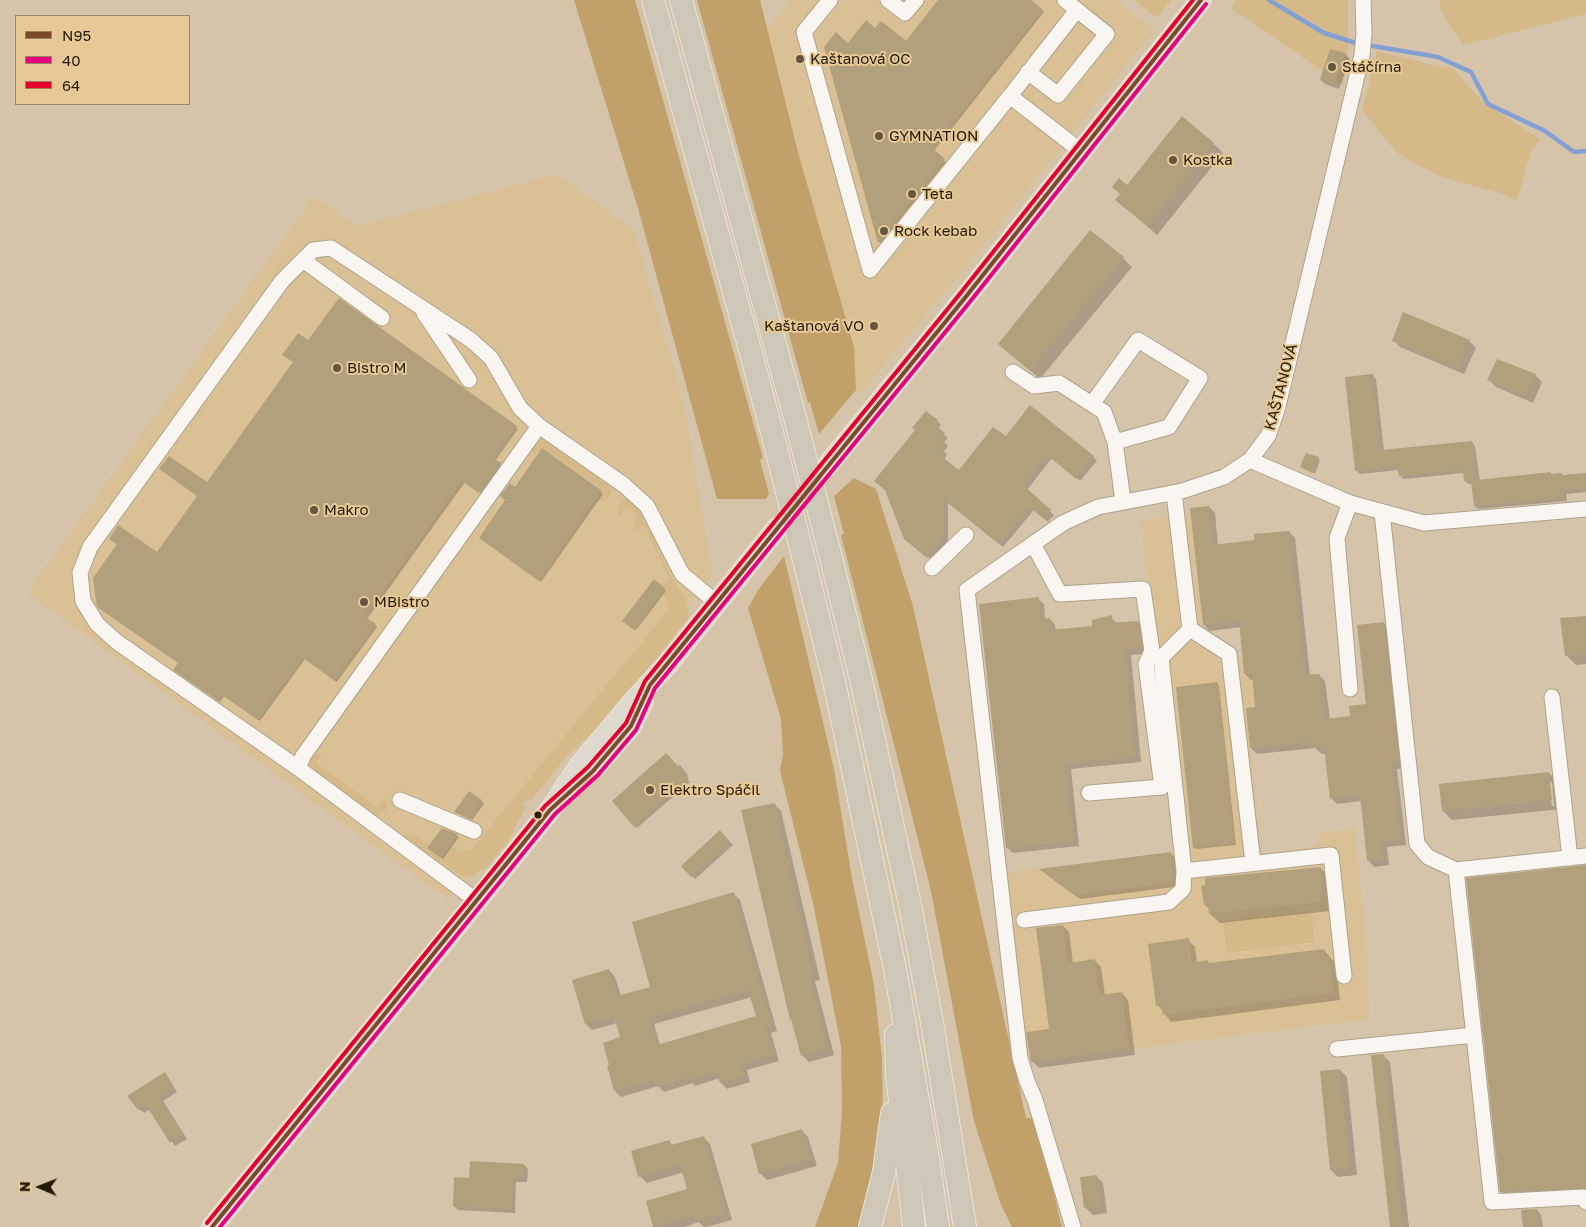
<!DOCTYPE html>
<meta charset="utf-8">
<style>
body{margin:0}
#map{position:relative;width:1586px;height:1227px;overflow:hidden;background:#d5c4a9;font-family:"Golos Text",sans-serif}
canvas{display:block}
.legend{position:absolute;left:15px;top:15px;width:175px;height:90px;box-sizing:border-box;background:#e7c997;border:1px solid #9a835e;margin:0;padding:6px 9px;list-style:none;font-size:15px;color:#261b08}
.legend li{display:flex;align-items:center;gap:10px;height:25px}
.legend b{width:25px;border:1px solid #9a835e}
.north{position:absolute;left:15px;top:1162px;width:50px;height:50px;-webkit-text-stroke:4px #e7c997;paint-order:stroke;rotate:271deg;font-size:14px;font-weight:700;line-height:20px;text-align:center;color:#261b08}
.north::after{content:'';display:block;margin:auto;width:18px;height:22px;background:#261b08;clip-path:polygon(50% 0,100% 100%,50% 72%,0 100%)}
</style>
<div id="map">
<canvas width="1586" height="1227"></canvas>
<ul class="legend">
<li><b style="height:6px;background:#7a4b2a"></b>N95</li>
<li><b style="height:6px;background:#e5007d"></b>40</li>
<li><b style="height:6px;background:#e4002b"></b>64</li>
</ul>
<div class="north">N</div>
</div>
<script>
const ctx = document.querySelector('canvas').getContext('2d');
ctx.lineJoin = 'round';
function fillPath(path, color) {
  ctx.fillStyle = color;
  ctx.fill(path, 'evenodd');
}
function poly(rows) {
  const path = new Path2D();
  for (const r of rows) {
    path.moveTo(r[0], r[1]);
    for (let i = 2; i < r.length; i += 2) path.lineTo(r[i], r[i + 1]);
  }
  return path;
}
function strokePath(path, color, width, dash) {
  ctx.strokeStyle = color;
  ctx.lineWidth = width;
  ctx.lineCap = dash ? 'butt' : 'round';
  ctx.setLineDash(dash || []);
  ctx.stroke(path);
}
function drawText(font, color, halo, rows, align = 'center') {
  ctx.font = font + ' "Golos Text",sans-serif';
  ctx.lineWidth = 4;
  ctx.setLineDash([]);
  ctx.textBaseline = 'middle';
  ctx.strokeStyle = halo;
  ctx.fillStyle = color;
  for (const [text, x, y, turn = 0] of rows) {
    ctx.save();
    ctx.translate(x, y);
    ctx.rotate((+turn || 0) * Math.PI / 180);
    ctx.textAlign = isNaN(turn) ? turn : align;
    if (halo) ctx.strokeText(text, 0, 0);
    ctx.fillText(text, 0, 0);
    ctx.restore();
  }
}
fillPath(poly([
 [792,0,1115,0,1153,31,978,252,860,393,856,390,854,347,799,156,767,29],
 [556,174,633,229,682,396,712,576,688,606,689,617,602,725,569,754,531,800,528,798,522,805,525,808,509,840,488,866,475,873,476,877,467,878,447,899,27,593,314,196,357,226],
 [1191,514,1197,568,1194,569,1195,576,1197,576,1203,625,1243,660,1244,674,1252,673,1255,707,1246,708,1262,854,1319,846,1318,833,1354,829,1364,922,1368,979,1369,1019,1027,1062,1003,873,1177,852,1141,520]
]), '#dac095');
fillPath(poly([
 [1134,0,1171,0,1157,18],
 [1236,0,1348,0,1348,58,1343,85,1230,8],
 [1439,0,1586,0,1586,14,1463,45,1441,12],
 [1377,51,1454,70,1482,101,1541,140,1531,151,1517,201,1502,194,1439,176,1396,152,1362,110],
 [542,438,609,486,611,489,611,494,607,499,603,501,598,500,604,491,542,447,535,455,532,451,533,445,537,439],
 [625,499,630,500,636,506,646,521,668,571,685,598,689,617,602,725,569,754,531,800,528,798,522,805,525,808,509,840,488,866,475,873,476,877,461,876,401,834,417,836,444,856,451,847,463,852,473,848,670,608,660,585,670,580,645,526,635,530,633,525,639,516,626,507,620,516,617,512,617,507],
 [317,753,322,754,316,763,378,808,384,799,387,803,386,808,382,813,379,816,374,815,311,770,308,765,309,761],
 [1311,911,1314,942,1226,953,1223,921]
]), '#d6b989');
fillPath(poly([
 [574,0,635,0,763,458,760,460,769,494,766,499,717,499,638,208],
 [697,0,760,0,799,156,854,347,856,390,819,434,810,402,808,403],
 [854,478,876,489,913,606,1026,1118,1035,1118,1062,1227,1012,1227,1001,1205,974,1121,931,891,841,535,844,534,834,496],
 [784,556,834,769,852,878,874,985,882,1058,883,1119,874,1175,862,1227,815,1227,838,1163,842,1111,841,1046,813,903,780,771,783,755,781,719,748,608,758,590]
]), '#c1a169');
fillPath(poly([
 [939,0,1029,0,1044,12,934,151,946,162,880,244,825,48,848,45,875,29,906,42],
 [1345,54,1350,59,1339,89,1325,84,1321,80],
 [1214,144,1223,153,1157,235,1117,200,1127,187],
 [1123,258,1132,267,1040,379,1000,344],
 [339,300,518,429,495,461,502,466,482,494,465,482,367,619,377,627,337,682,305,659,260,721,225,695,220,702,176,671,180,663,157,554],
 [1393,340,1469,341,1476,348,1464,374,1400,347],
 [1535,375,1542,382,1533,403,1496,387,1489,380],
 [1373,376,1376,379,1384,451,1472,442,1475,446,1480,481,1586,474,1586,492,1566,494,1567,501,1478,509,1475,506,1473,484,1469,484,1465,481,1464,473,1403,479,1400,475,1399,470,1360,474,1356,470],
 [937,421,941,425,937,429,948,438,944,442,948,446,944,451,947,455,944,459,959,472,1006,438,1093,457,1097,461,1080,481,1052,458,1027,490,1054,515,1048,522,1034,510,1003,547,948,502,948,540,932,560,907,540,887,491,880,485],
 [542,450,603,494,541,582,482,539],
 [1307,454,1320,460,1315,474,1301,467],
 [1209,507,1215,513,1218,545,1256,541,1289,532,1295,538,1310,676,1319,675,1325,681,1330,719,1352,717,1367,705,1384,623,1390,629,1404,768,1397,769,1406,845,1387,847,1389,865,1374,867,1368,860,1362,801,1337,804,1331,798,1326,753,1322,754,1315,748,1257,754,1251,748,1257,708,1254,679,1251,680,1245,674,1241,627,1210,631,1204,625],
 [654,581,666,591,636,630,626,623],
 [1038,599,1044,604,1045,620,1050,619,1055,625,1056,631,1094,627,1111,617,1117,624,1138,622,1143,628,1147,654,1131,655,1141,762,1071,769,1079,846,1013,853,1007,848],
 [1586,617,1586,664,1576,665,1566,655],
 [1217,684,1219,686,1236,845,1196,849,1194,847],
 [678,768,682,768,688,776,686,778,690,782,637,828,613,801],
 [1549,773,1559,783,1561,809,1452,820,1443,811],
 [1549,782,1552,782,1554,806,1552,806],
 [482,802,484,804,472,820,455,812],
 [774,804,781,811,820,980,815,981,834,1055,809,1062,802,1055,793,1021,791,1019,743,811],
 [443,829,459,837,443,859,431,850],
 [720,832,733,845,695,879,682,867],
 [1171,854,1175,858,1178,884,1174,887,1081,899,1077,897,1045,873],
 [1586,867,1586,1189,1503,1193,1502,1192],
 [1320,868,1330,877,1330,911,1220,923,1210,914,1210,910,1205,905],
 [734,894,740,900,777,1031,771,1033,779,1061,747,1070,750,1082,727,1089,721,1083,720,1078,695,1086,693,1083,664,1092,658,1086,621,1097,615,1091,611,1065,621,1038,617,1023,592,1030,586,1024,574,981,609,970,615,977,621,996,652,988],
 [752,997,757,1017,660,1045,654,1024],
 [1063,926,1069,932,1073,963,1095,961,1101,967,1105,995,1122,993,1128,1000,1135,1055,1039,1068,1032,1061,1050,1030],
 [1188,940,1195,947,1197,963,1210,965,1324,950,1336,964,1340,1000,1171,1022,1158,1005],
 [1383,1055,1390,1062,1409,1227,1391,1227],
 [1340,1070,1347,1077,1357,1175,1338,1177,1331,1170],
 [164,1073,177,1092,163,1101,187,1139,175,1146,150,1109,144,1113,139,1109],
 [801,1130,808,1137,817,1166,767,1180,760,1173],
 [703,1137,710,1144,732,1220,706,1227,704,1227,699,1222,684,1227,654,1227,647,1202,689,1190,684,1172,647,1183,640,1176,669,1141,673,1146],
 [524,1165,528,1169,527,1182,516,1182,515,1213,458,1210,454,1206,470,1179],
 [1096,1176,1103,1183,1107,1213,1093,1215,1086,1208,1082,1178],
 [1537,1210,1541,1215,1543,1227,1525,1227]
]), '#0003');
strokePath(poly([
 [1269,0,1324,33,1359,44],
 [1367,45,1438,57,1471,72,1488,104,1545,131,1574,152,1586,151]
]), '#82a0d4', 4.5);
fillPath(poly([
 [938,0,1031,0,1043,10,933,149,945,159,878,243,824,47,836,32,848,43,866,20,875,28,881,21,906,41],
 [1330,49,1346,53,1334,85,1320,80],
 [1182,116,1214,143,1147,226,1115,200,1120,194,1112,187,1119,178,1127,185],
 [1090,230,1124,257,1030,371,998,344],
 [339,298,517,426,494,459,501,463,479,493,462,481,365,617,376,624,335,681,303,658,258,720,222,695,218,701,173,670,178,663,97,607,93,578,117,544,109,539,118,525,157,552,197,496,159,469,169,456,207,482,293,362,282,355,298,333,308,340],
 [1403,312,1470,340,1457,368,1392,341],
 [1497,359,1536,374,1526,396,1487,380],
 [1373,374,1381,450,1472,441,1477,480,1551,472,1551,474,1562,473,1562,475,1586,473,1586,488,1563,490,1564,498,1474,506,1471,481,1464,481,1463,470,1399,476,1397,467,1355,471,1345,377],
 [1030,405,1094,456,1076,479,1047,455,1023,485,1051,510,1044,519,1029,507,999,544,944,500,944,536,927,558,904,539,885,490,874,481,915,430,912,428,926,411,938,420,934,424,945,433,940,438,945,441,941,447,944,450,940,455,959,470,993,427,1006,436],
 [542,448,602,491,539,581,479,538,505,500,500,496,510,483,515,487],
 [1306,453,1319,457,1313,473,1300,467],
 [1209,506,1213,545,1254,540,1254,534,1290,531,1305,675,1320,674,1325,719,1350,716,1349,706,1366,704,1357,625,1384,622,1399,762,1392,763,1401,839,1382,842,1383,859,1367,861,1360,795,1330,799,1324,747,1314,748,1313,742,1250,748,1246,708,1255,707,1252,673,1244,674,1239,621,1203,625,1190,508],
 [654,579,665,588,634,630,622,621],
 [1039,597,1041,619,1050,618,1051,630,1092,626,1092,620,1112,615,1112,623,1138,621,1142,648,1126,650,1136,757,1066,764,1074,841,1006,848,979,604],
 [1586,616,1586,654,1565,656,1560,618],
 [1218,682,1235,843,1193,848,1176,687],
 [666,753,678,766,680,765,687,774,685,775,689,779,634,827,612,801],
 [1549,772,1552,800,1442,811,1439,784],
 [469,791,483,801,470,819,454,812],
 [775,803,813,973,809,974,828,1048,801,1056,791,1019,790,1020,741,810],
 [442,828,458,834,441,858,427,848],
 [720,830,730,842,691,877,681,866],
 [1171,852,1174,879,1169,883,1078,895,1071,893,1039,869],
 [1586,865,1586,1188,1500,1192,1466,878],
 [1321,867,1323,894,1320,894,1321,902,1209,914,1208,905,1204,905,1201,886,1205,885,1205,878],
 [734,892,772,1025,766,1027,774,1055,742,1064,745,1076,720,1083,716,1072,688,1080,687,1078,656,1087,655,1080,614,1091,607,1066,609,1065,603,1043,620,1037,614,1016,585,1024,572,980,609,969,617,996,650,987,632,922],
 [748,990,756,1016,657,1045,649,1018],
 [1063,925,1068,963,1095,959,1100,995,1122,992,1129,1049,1031,1062,1026,1032,1049,1029,1036,928],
 [1189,938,1192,963,1207,960,1209,963,1324,949,1325,957,1329,956,1334,993,1163,1015,1161,1005,1156,1006,1148,944],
 [1384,1054,1403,1227,1390,1227,1371,1055],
 [1340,1069,1350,1168,1330,1170,1320,1071],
 [165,1072,174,1087,159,1097,183,1134,170,1143,146,1105,138,1110,127,1096],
 [802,1129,811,1159,759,1174,751,1144],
 [704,1136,726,1213,696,1221,695,1215,653,1227,646,1201,687,1189,680,1164,638,1177,631,1151,669,1140,671,1145],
 [470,1161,524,1164,524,1179,513,1178,511,1210,453,1206,454,1177,469,1178],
 [1097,1175,1101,1206,1084,1208,1080,1177],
 [1537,1209,1540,1227,1523,1227,1521,1210]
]), '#b29f7c');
const minor = poly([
 [830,0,804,32,870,270,1010,96],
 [888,0,905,13,916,0],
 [1065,0,1077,10,1010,96,1082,152],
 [1028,72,1058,95,1107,34,1077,10],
 [303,260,382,318],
 [424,313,469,380],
 [1013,372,1034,386,1059,383,1104,412,1115,442],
 [1092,404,1138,340,1200,378,1169,427,1115,442,1123,501],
 [1250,460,1350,503,1424,523,1586,509],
 [1174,493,1190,629,1229,654,1253,863],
 [1382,512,1417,844,1428,857,1456,870,1586,856],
 [1033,544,1060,594,1143,589,1152,651,1146,664,1162,787,1089,793],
 [932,568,966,535],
 [1350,689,1337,538,1350,503],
 [1552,697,1570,858],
 [298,768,117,642,97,624,83,601,80,573,90,547,282,281,313,250,331,248,471,340,491,358,520,408,539,426,624,485,647,506,682,574,717,603],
 [400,800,474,831],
 [1456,870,1492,1202,1583,1197,1586,1202],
 [1184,871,1161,658,1190,629],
 [477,901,298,768,303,756,539,426],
 [1024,920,1169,902,1183,889,1184,871,1331,855,1344,976],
 [1337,1049,1474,1035],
 [1073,1227,1035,1100,1027,1081,1020,1058,967,590,1063,523,1098,507,1182,491,1224,477,1250,460,1268,436,1277,410,1362,55,1364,34,1363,0]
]);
const major = poly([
 [827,466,964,299,1201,0],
 [598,764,631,726,643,701],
 [212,1227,489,886,550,810,580,765,631,704,666,666,777,528]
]);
const highway = poly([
 [653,0,752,357,775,444],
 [681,0,795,418],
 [829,550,860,675,910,905,933,1028,965,1227],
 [808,576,834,681,895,969,927,1152,938,1227],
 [896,1035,897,1073,914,1227],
 [870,1227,884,1172,892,1113]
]);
strokePath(minor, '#afa28d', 17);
strokePath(major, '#ece4d8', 22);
strokePath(highway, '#ece4d8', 24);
strokePath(minor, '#f9f6f2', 15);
strokePath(major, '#dfd9ce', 20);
strokePath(highway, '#cec6b7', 22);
const highwayBridge = poly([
 [795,418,829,550],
 [775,444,808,576]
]);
strokePath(highwayBridge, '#ece4d8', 24, []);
strokePath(highwayBridge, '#cec6b7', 22);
strokePath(poly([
 [212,1227,550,810,593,771,631,726,650,685,964,299,1201,0]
]), '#7a4b2a', 4);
strokePath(poly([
 [220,1227,555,814,598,775,636,730,655,688,969,303,1206,4]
]), '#e5007d', 4);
strokePath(poly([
 [207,1223,545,806,588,767,626,723,645,681,959,295,1193,0]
]), '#e4002b', 4);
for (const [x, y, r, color] of [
 [800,59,5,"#635640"],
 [1332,67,5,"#635640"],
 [879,136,5,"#635640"],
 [1173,160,5,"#635640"],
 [912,194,5,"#635640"],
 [884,231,5,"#635640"],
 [874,326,5,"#635640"],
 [337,368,5,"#635640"],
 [314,510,5,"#635640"],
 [364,602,5,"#635640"],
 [650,790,5,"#635640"],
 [538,815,4.5,"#261b08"]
]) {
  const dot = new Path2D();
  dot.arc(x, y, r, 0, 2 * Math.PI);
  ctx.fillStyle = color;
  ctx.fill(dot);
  strokePath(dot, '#e7c997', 2);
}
drawText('15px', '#261b08', '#e7c997', [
 ["Kaštanová OC",810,59],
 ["Stáčírna",1342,67],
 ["GYMNATION",889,136],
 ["Kostka",1183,160],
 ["Teta",922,194],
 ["Rock kebab",894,231],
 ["Kaštanová VO",864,326,"right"],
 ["Bistro M",347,368],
 ["Makro",324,510],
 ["MBistro",374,602],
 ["Elektro Spáčil",660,790]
], 'left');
drawText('15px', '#261b08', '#e7c997', [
 ["KAŠTANOVÁ",1281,387,-75]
]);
</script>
